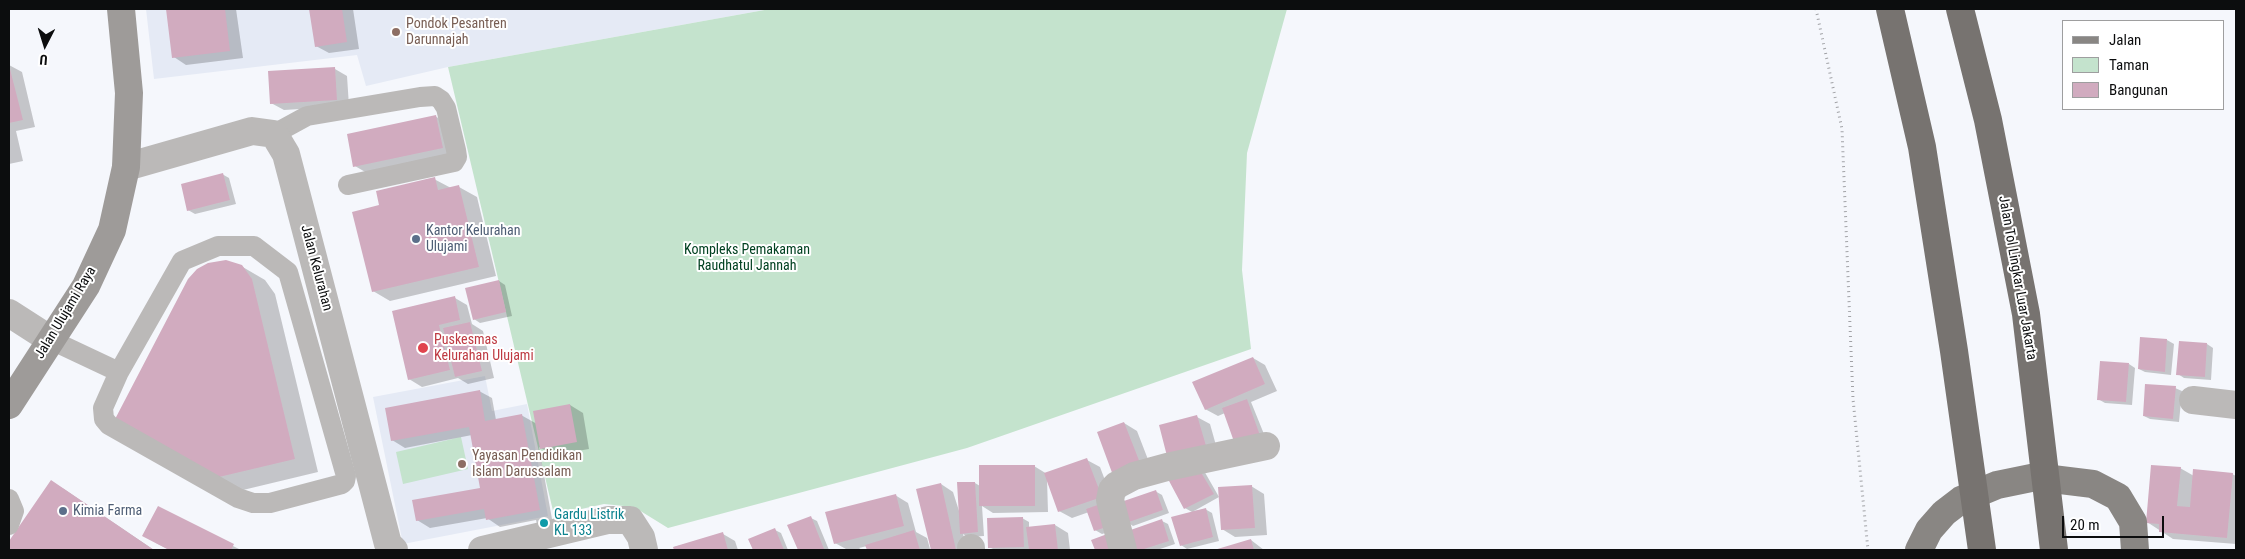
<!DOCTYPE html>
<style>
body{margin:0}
#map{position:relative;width:2245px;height:559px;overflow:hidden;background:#f5f7fc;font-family:"Roboto Condensed",sans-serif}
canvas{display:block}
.frame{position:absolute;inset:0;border:10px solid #0c0d0e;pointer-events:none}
.legend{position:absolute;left:2062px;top:20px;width:162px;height:90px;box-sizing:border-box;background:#fff;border:1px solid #9e9e9f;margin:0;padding:6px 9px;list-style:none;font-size:15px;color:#0c0d0e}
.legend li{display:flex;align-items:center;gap:10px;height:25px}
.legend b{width:25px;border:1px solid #9e9e9f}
.north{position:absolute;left:20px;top:20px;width:50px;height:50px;-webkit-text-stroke:4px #fff;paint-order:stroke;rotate:185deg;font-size:14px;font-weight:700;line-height:20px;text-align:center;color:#0c0d0e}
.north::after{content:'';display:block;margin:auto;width:18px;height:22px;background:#0c0d0e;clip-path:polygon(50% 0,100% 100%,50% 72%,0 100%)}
.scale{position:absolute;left:2062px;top:516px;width:102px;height:22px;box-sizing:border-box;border:2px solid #0c0d0e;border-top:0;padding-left:6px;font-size:15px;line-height:18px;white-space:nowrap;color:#0c0d0e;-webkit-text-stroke:4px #fff;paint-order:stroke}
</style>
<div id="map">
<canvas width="2245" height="559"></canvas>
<div class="frame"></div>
<ul class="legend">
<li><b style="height:6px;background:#898683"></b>Jalan</li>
<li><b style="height:14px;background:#c4e3cd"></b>Taman</li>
<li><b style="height:14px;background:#d1abbf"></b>Bangunan</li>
</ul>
<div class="north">U</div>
<div class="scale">20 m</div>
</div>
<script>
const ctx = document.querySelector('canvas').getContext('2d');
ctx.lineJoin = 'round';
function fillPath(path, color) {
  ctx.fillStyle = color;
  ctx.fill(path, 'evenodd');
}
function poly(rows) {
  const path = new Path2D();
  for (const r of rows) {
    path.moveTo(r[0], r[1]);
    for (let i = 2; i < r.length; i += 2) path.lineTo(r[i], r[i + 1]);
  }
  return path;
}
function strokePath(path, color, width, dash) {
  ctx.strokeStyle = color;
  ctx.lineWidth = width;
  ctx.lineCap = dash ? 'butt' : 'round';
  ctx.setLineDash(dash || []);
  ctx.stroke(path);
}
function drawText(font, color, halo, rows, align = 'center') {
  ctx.font = font + ' "Roboto Condensed",sans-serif';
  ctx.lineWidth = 4;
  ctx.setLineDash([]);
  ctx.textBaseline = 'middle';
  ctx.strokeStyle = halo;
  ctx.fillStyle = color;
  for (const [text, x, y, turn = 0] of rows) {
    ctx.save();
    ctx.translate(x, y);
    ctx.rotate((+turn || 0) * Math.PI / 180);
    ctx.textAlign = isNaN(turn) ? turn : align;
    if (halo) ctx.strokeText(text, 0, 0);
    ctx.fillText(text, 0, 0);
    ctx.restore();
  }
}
fillPath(poly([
 [146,9,770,9,448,67,366,86,357,55,154,79],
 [485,376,492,411,527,404,548,516,403,544,373,397]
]), '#e5eaf5');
fillPath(poly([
 [770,9,1287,9,1247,153,1242,270,1251,349,967,448,668,528,634,507,604,504,554,515,448,67],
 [461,437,468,469,403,484,396,452]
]), '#c4e3cd');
fillPath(poly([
 [167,9,236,9,243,58,186,65,174,57],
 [310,9,353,9,359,49,329,53,316,46],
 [9,65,22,72,35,127,16,131,23,161,9,164],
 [335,69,347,76,349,106,284,110,271,103],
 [435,116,448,124,455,155,367,173,355,166],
 [222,174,229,178,236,204,195,214,188,210],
 [434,179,451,188,459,187,477,197,496,276,390,301,373,291,380,206],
 [241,266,265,280,275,294,318,472,243,490,138,436],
 [499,281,505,285,512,316,480,323,474,319],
 [455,298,467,305,472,324,483,331,494,378,468,384,458,378,422,387,409,379,393,312],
 [2142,338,2167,340,2174,344,2171,375,2145,372,2139,369],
 [2180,342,2207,344,2213,348,2211,380,2184,378,2178,374],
 [1253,358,1265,365,1277,391,1251,402,1268,444,1225,413,1218,416,1205,409],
 [2129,364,2135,368,2132,405,2105,403,2098,399],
 [2175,388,2182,391,2179,422,2150,419,2144,416],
 [479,391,492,398,496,420,521,415,537,424,570,405,583,413,589,449,554,455,539,447,552,519,558,522,538,529,536,520,500,527,487,518,430,528,417,520,482,489,472,435,405,448,392,440],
 [1197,417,1210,424,1219,456,1182,466],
 [1124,423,1137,431,1154,475,1128,484],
 [1087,460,1100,467,1114,504,1119,529,1102,534,1095,530,1089,512,1072,518,1059,511,1047,479,1048,512,993,513,982,506,984,536,968,537,963,534,967,550,868,550,867,546,859,548,862,550,844,550,846,549,835,543,895,495,908,503,916,532,927,538,930,549,932,548,941,484,953,492,960,514,975,483,980,486,1034,466,1047,474],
 [2180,468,2194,476,2232,474,2236,476,2236,544,2173,539,2147,522],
 [1203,469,1219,497,1194,511,1205,509,1212,513,1219,541,1187,549,1181,545,1192,512,1185,508],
 [51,482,64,489,154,550,9,550,9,543],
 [1251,486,1264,494,1267,535,1235,537,1222,529],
 [1155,491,1162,495,1169,513,1133,526,1127,522],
 [811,518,817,521,829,550,799,550,789,526],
 [1022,518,1029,522,1029,528,1055,525,1068,533,1070,550,995,550,989,547],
 [1162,521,1168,524,1175,544,1157,550,1129,550],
 [775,530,781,533,788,550,754,550,750,540],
 [723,534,735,541,738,550,675,550,674,547],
 [1251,540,1264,550,1217,550],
 [156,543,233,546,241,550,170,550]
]), '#0003');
fillPath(poly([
 [166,9,225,9,230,51,172,58],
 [309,9,342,9,347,42,315,47],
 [9,65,23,120,9,123],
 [335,67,337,100,270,104,268,71],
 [436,115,443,148,353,167,347,134],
 [223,173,230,200,187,211,181,184],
 [435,177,438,190,459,185,479,267,372,292,352,212,379,205,376,191],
 [226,260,242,265,252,279,295,459,219,477,113,423,188,279,197,269,208,263],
 [499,280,506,312,473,320,465,288],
 [455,296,460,320,439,325,450,370,408,380,392,311],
 [470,322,482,371,455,377,443,328],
 [2140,337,2167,339,2165,372,2138,369],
 [2179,341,2207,343,2205,377,2176,375],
 [1253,357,1265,384,1205,410,1192,382],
 [2100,361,2129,363,2126,402,2097,400],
 [2145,384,2176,386,2173,419,2143,416],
 [480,390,485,421,522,414,540,510,486,520,484,509,416,521,412,500,480,488,469,427,391,441,385,408],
 [1247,399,1262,441,1237,450,1222,408],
 [570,404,577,442,540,449,533,411],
 [1197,415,1207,449,1168,460,1159,425],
 [1124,422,1142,468,1114,478,1097,432],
 [1087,458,1102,497,1058,512,1044,473],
 [1196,464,1214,494,1184,509,1168,479],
 [979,465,1035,465,1035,506,979,506],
 [2151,465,2181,467,2177,506,2190,507,2193,469,2233,473,2227,538,2159,532,2159,524,2146,523],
 [51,480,154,550,9,550,9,541],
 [957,482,975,482,978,532,960,534],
 [941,483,956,550,931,550,916,489],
 [1252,485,1255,528,1221,530,1218,487],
 [1156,490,1163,510,1126,523,1118,503],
 [896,494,904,526,834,544,825,512],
 [1106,502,1113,525,1094,531,1086,509],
 [158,506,234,544,231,550,169,550,142,536],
 [1206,508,1213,537,1180,546,1171,517],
 [811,516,824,549,798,550,787,525],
 [1023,517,1024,547,988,548,987,518],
 [1162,519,1169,541,1141,550,1128,550,1122,533],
 [1055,524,1058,550,1029,550,1026,527],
 [775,528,784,550,753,550,748,539],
 [914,530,920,550,867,550,865,545],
 [723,532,728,550,674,550,673,547],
 [1110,533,1116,550,1095,550,1091,540],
 [1251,539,1254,550,1214,550]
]), '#d1abbf');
strokePath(poly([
 [1816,9,1842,129,1853,399,1868,550]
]), '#a1a2a6', 3, [1, 4]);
strokePath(poly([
 [274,134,307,116,420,97,435,96,441,100,446,108,456,150,457,157,454,162,348,185],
 [51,340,119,372,182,261,218,246,254,246,288,272,346,476,345,481,342,484,270,503,253,503,238,498,109,425,104,419,103,408,119,372],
 [9,499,14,511,9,525]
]), '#bbb9b8', 20);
strokePath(poly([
 [126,167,252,131,274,134,286,154,388,544,394,550],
 [9,313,51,340],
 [2193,400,2236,405],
 [971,548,971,550],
 [482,550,608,520,630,520,641,537,644,550],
 [1123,550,1110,500,1112,490,1117,485,1134,476,1167,467,1266,446]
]), '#bbb9b8', 28);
strokePath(poly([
 [9,405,86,286,112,230,126,167,129,93,121,9]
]), '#9e9b99', 28);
strokePath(poly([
 [1919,550,1929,530,1944,513,1961,500,1997,485,2036,477,2093,484,2118,497,2133,522,2135,550]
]), '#898683', 28);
strokePath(poly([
 [1890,9,1922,147,1954,351,1982,550],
 [1960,9,1988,120,2026,314,2054,550]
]), '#777370', 28);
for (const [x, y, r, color] of [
 [396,32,5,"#8d6e63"],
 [416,239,5,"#5c6f8a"],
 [423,348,6,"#e0444e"],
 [462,464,5,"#8d6e63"],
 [63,511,5,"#5c6f8a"],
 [544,523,5,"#0f9aa8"]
]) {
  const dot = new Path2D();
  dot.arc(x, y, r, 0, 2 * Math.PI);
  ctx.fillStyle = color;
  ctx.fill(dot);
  strokePath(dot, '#fff', 2);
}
drawText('14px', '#785e54', '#fff', [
 ["Pondok Pesantren",406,24],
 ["Darunnajah",406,40],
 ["Yayasan Pendidikan",472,456],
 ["Islam Darussalam",472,472]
], 'left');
drawText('14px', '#4e5e75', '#fff', [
 ["Kantor Kelurahan",426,231],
 ["Ulujami",426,247],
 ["Kimia Farma",73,511]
], 'left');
drawText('14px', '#014121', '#fff', [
 ["Kompleks Pemakaman",747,250],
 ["Raudhatul Jannah",747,266]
]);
drawText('14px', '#0c0d0e', '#fff', [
 ["Jalan Kelurahan",316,268,75],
 ["Jalan Tol Lingkar Luar Jakarta",2017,278,80],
 ["Jalan Ulujami Raya",66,313,-59]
]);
drawText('14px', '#be3a42', '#fff', [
 ["Puskesmas",434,340],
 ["Kelurahan Ulujami",434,356]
], 'left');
drawText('14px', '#0d838f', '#fff', [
 ["Gardu Listrik",554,515],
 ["KL 133",554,531]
], 'left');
</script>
